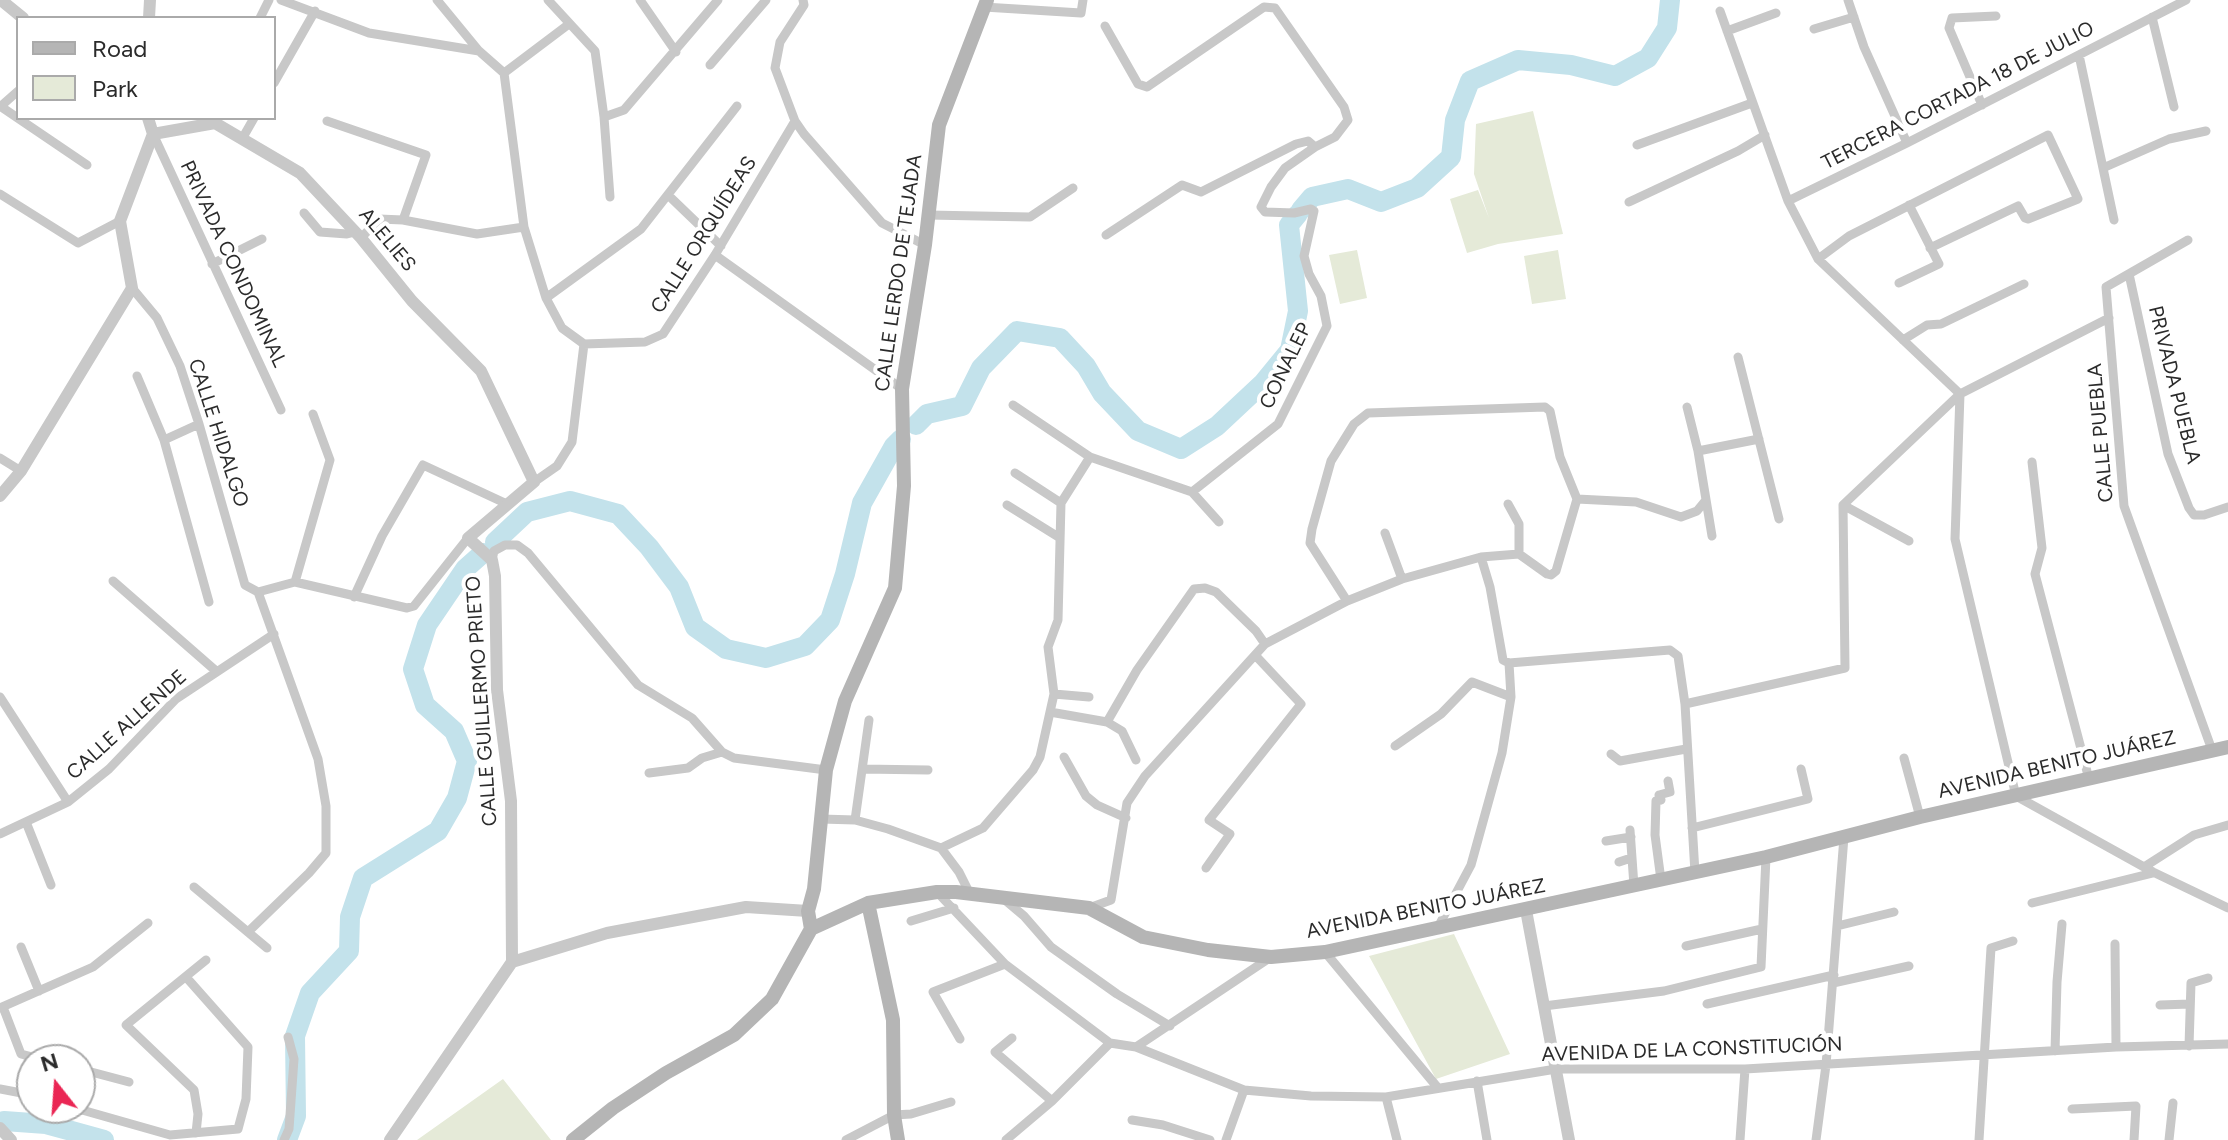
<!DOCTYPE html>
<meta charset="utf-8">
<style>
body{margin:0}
#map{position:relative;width:2228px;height:1140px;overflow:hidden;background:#fff;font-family:Figtree,sans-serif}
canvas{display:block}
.legend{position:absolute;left:16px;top:16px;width:260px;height:104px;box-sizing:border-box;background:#fff;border:2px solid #aaa;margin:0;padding:10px 14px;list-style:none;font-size:24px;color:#2b2b2b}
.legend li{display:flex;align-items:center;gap:16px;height:40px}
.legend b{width:40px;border:2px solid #aaa}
.north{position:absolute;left:16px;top:1044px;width:80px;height:80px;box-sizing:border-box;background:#fff;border:2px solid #aaa;border-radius:50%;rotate:343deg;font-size:22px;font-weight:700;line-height:32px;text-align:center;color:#2b2b2b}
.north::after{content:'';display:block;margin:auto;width:28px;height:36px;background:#ea2654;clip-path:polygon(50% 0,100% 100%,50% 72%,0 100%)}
</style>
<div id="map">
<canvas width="2228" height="1140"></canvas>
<ul class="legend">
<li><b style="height:10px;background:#b5b5b5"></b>Road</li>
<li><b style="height:22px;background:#e5ead8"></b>Park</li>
</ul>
<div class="north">N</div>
</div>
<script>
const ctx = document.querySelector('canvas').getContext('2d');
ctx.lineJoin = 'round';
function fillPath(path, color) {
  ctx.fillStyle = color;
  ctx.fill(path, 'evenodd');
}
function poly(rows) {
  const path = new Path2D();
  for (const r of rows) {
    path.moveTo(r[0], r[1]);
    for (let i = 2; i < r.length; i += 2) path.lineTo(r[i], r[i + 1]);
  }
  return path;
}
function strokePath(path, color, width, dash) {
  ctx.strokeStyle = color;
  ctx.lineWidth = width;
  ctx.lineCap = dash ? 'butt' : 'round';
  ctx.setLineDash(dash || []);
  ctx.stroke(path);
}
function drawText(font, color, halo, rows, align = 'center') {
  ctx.font = font + ' Figtree,sans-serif';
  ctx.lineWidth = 8;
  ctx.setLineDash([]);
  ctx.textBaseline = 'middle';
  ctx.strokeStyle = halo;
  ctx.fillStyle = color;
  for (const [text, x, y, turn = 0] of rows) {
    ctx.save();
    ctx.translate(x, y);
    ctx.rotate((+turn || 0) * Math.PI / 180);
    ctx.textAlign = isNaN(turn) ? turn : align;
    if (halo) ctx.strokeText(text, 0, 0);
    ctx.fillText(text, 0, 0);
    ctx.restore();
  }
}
fillPath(poly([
 [1533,111,1563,234,1498,244,1467,253,1450,199,1478,190,1489,218,1474,174,1476,124],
 [1357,250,1367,298,1340,304,1329,255],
 [1558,250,1566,299,1532,304,1524,256],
 [1454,934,1510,1054,1436,1079,1369,956],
 [503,1079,551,1140,417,1140]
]), '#e5ead8');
strokePath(poly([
 [1301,210,1312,197,1348,189,1381,202,1417,188,1451,157,1455,120,1470,81,1518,60,1571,65,1615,76,1648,58,1667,28,1670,0],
 [916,425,927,414,962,406,981,368,1017,331,1060,338,1086,366,1102,393,1138,431,1181,449,1217,426,1263,383,1290,350,1298,311,1289,225,1298,214],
 [495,542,527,512,570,501,618,514,649,547,679,587,695,627,726,649,766,658,805,646,830,620,845,574,862,503,894,446,901,439],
 [4,1121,46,1124,104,1140],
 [287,1140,296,1116,295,1036,310,993,349,951,350,917,363,878,438,831,457,798,467,761,454,731,425,705,413,669,427,625,465,569,483,553]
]), '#c3e2eb', 20);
strokePath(poly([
 [281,0,369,33,479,51],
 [437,0,479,51,504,73,524,227,546,298,562,328,584,344,645,342,663,334,715,255,795,121],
 [548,0,595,51,604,117,610,197],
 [640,0,676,52],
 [803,0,804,5,780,42,775,68,795,121,804,134,882,223,925,245],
 [1848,0,1864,47,1907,143],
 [984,7,1081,13,1083,0],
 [1720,11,1788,201,1818,259,1960,394,1955,539,2016,796,2153,872,2228,908],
 [2152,17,2174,107],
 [260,18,269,0],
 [1105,26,1138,84,1147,87,1264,7,1275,8,1344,107,1348,120,1335,137,1315,147,1285,168,1271,187,1261,207,1265,212,1294,213,1311,209,1314,211,1304,256,1309,274,1321,296,1327,326,1278,424,1192,492],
 [1814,29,1854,17],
 [1727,31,1776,13],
 [2079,55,2114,220],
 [710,65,766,0],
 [504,73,569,24],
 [274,83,315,11],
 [1982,105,1949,28,1952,18,1996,16],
 [0,106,87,165],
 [0,107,18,91],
 [604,117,624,110,718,0],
 [327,121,426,155,403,220],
 [153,134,281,410],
 [242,139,254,118],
 [1637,145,1752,103],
 [2103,168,2169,139,2206,131],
 [0,194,78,243,120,221],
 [668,195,721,246],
 [1788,201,1907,143,2186,0],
 [1629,202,1738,151,1765,135],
 [304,213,320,232,347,234,355,232],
 [928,215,1030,217,1073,188],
 [1106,235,1182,185,1201,192,1296,144,1308,141,1315,147],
 [361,238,379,219,403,220,477,234,524,227],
 [2188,240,2106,287,2124,506,2212,750],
 [715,255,902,389],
 [1818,259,1849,236,2048,135,2078,199,2028,219,2025,218,2018,206,1930,248],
 [212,264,262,239],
 [2129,274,2168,454,2189,508,2194,515,2204,515,2228,507],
 [1899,283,1939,264,1909,205],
 [132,288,157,318,180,366,199,424,245,585,258,592],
 [546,298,641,229,737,106],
 [1903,340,1927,325,1941,324,2024,284],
 [1738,357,1779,519],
 [137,376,164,440,209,602],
 [1013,405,1090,457,1192,492,1219,522],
 [1687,407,1698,451,1712,536],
 [164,440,199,424],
 [1698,451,1759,439],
 [0,458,21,471],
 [2032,462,2042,548,2035,574,2089,779],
 [1015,473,1061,503],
 [534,482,557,466,572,442,584,344],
 [1577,499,1636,502,1681,517,1697,511,1706,500],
 [1508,504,1519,524,1519,554],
 [1007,505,1060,538],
 [1843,505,1909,541],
 [1385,533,1402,579],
 [492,560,494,551,505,545,517,545,528,553,638,685,692,718,722,752,734,758,826,770],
 [113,581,216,671],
 [295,582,330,460,313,414],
 [258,592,295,582,407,608,414,606,468,538],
 [354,597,382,536,423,465,507,504],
 [1509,663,1670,650,1678,656,1685,704,1695,873],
 [1054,694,1089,697],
 [0,697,68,802],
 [1685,704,1845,668,1843,505,1960,394,2109,318],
 [1050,712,1107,722,1122,731,1136,760],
 [1107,722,1137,670,1194,589,1205,588,1216,592,1256,631,1265,644],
 [1395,746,1441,714,1472,682,1511,697],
 [1611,754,1620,761,1686,749],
 [1064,757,1086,796,1097,805,1126,818],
 [1904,758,1920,817],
 [863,769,928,770],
 [649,773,688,768,702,758,722,752],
 [821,819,855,820,888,829,941,848,959,872,970,894],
 [855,820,869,720],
 [26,822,51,885],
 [1692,828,1808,799,1801,769],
 [1630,830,1634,886],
 [0,834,68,802,109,769,176,699,274,634],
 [1606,841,1631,837],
 [941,848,983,828,1033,770,1040,757,1054,694,1048,647,1058,620,1061,503,1090,457],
 [1619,862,1631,858],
 [2144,867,2194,835,2228,825],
 [1206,868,1230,834,1209,820,1301,704,1255,655],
 [1661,880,1655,835,1656,801,1661,800,1659,795,1670,792,1668,781],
 [194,887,267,948],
 [937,892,1005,964,1110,1043,1136,1047,1244,1090,1311,1096,1386,1097,1556,1069,1745,1069,2116,1047,2228,1044],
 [1005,900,1024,916,1051,947,1117,994,1170,1026],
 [2032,903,2153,873],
 [1089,908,1111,900,1127,803,1145,776,1265,644,1347,601,1402,579,1481,557,1519,554,1547,574,1551,575,1556,571,1577,499,1560,457,1550,411,1545,407,1368,413,1354,424,1331,461,1312,529,1310,543,1347,601],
 [911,921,954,908],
 [1837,926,1894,912],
 [1437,929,1471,865,1502,753,1511,697,1509,663,1503,660,1490,587,1481,557],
 [249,931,309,873,326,853,326,806,318,759,258,592],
 [2115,944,2116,1047],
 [1686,946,1762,929],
 [21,947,39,991],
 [1325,952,1438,1088],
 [1833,983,1909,966],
 [1707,1004,1834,975],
 [2160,1005,2190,1004],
 [1544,1006,1664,991,1761,967,1766,857],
 [3,1007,21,1054,44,1060],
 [0,1008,93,967,148,923],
 [1012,1038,995,1052,1052,1101],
 [960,1039,933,992,1005,964],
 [2189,1046,2191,983,2208,978],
 [1136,1047,1271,957],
 [2055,1051,2057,982,2062,924],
 [80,1069,129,1082],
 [1477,1081,1487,1140],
 [0,1089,32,1095],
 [1386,1097,1397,1140],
 [75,1108,170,1135,238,1129,246,1099,248,1047,186,977],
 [2072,1109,2136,1106,2134,1140],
 [1132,1120,1163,1125,1210,1140],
 [196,1133,198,1114,194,1090,126,1025,206,960],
 [284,1140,289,1129,294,1059,288,1037],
 [846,1140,894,1115,911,1114,951,1102],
 [1006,1140,1052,1101,1110,1043],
 [1226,1140,1244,1090],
 [1740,1140,1745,1069],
 [1816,1140,1826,1065,1844,837],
 [1979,1140,1991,948,2013,941],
 [2169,1140,2173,1103]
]), '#c8c8c8', 9);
strokePath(poly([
 [1,0,23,18],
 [149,18,150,0],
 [148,118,153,134],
 [153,134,215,123,300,173,361,238,412,301,481,371,534,482,468,538,492,560,495,576,497,690,511,801,512,962,390,1140],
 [0,496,21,471,132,288,120,221,153,134],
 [1526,910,1569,1140],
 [512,962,607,933,746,907,808,911],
 [0,1128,11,1140]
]), '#c8c8c8', 12);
strokePath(poly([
 [868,903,893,1020,894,1115,898,1140],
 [811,929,808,911,814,889,826,770,845,701,895,588,904,486,902,389,925,245,939,125,987,0],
 [573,1140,613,1108,666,1073,734,1035,772,999,811,929,868,903,937,892,956,892,1089,908,1143,937,1208,950,1271,957,1325,952,1766,857,1920,817,2228,747]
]), '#b5b5b5', 14);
drawText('20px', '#2b2b2b', '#fff', [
 ["TERCERA CORTADA 18 DE JULIO",1958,96,-27],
 ["CALLE ORQUÍDEAS",704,235,-58],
 ["ALELIES",387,240,50],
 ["PRIVADA CONDOMINAL",233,264,65],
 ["CALLE LERDO DE TEJADA",899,273,-82],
 ["CONALEP",1286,366,-64],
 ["PRIVADA PUEBLA",2174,385,76],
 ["CALLE HIDALGO",218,433,72],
 ["CALLE PUEBLA",2101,433,-95],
 ["CALLE GUILLERMO PRIETO",482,701,-94],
 ["CALLE ALLENDE",127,725,-42],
 ["AVENIDA BENITO JUÁREZ",2057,765,-13],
 ["AVENIDA BENITO JUÁREZ",1426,909,-11],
 ["AVENIDA DE LA CONSTITUCIÓN",1692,1050,-2]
]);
</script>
